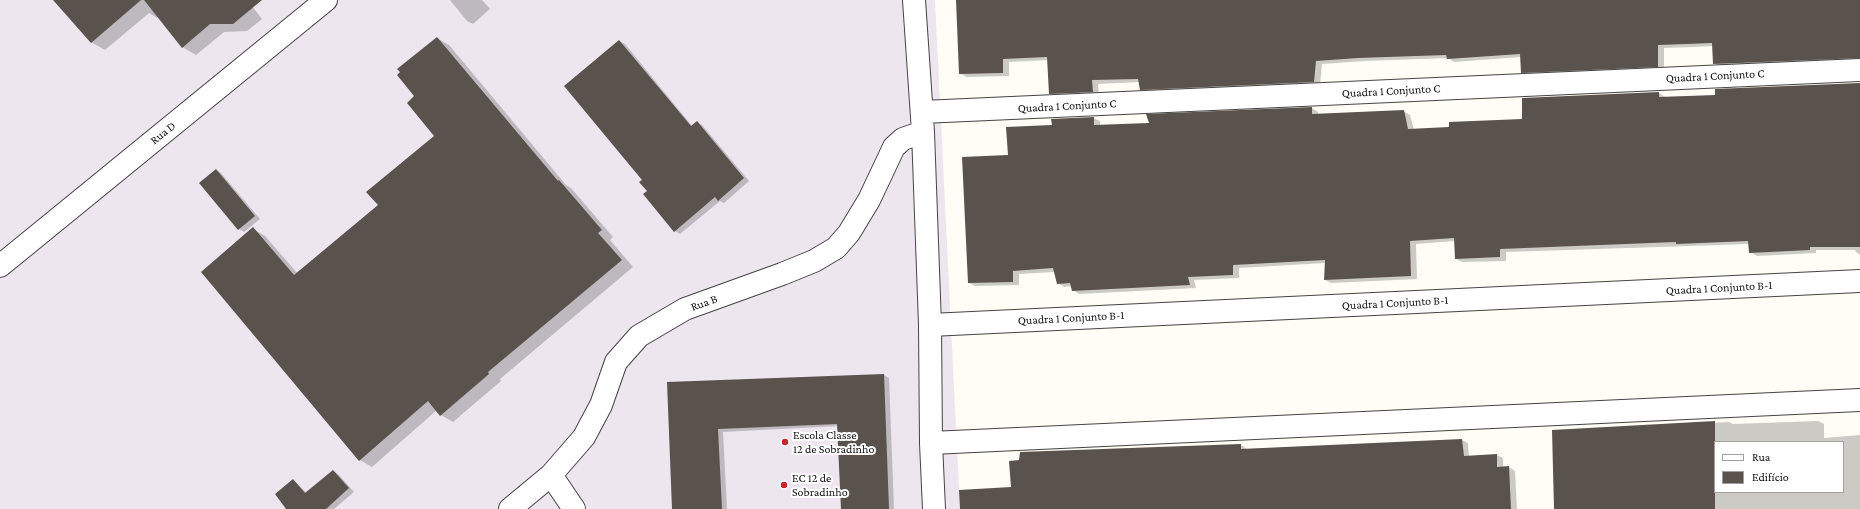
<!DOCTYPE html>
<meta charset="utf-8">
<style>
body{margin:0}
#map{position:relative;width:1860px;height:509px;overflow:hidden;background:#fffdf5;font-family:"Crimson Pro",serif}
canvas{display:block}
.legend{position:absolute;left:1714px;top:441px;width:130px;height:52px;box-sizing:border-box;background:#fff;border:1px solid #a0a0a0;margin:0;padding:5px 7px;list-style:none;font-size:12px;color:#111}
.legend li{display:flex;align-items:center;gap:8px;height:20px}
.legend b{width:20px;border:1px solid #a0a0a0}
</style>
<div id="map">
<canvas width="1860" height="509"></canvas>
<ul class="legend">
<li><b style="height:5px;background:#fff"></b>Rua</li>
<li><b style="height:11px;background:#5a524d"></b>Edifício</li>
</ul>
</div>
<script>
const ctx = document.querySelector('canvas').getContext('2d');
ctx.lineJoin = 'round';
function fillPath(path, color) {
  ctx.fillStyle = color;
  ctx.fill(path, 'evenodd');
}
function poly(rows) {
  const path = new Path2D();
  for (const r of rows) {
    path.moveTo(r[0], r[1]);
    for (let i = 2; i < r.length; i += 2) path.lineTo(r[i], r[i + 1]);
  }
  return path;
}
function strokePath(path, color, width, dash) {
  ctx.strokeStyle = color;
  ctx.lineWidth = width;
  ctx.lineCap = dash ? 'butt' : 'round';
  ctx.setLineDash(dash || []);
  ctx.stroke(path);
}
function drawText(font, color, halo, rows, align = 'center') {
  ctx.font = font + ' "Crimson Pro",serif';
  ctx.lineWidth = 4;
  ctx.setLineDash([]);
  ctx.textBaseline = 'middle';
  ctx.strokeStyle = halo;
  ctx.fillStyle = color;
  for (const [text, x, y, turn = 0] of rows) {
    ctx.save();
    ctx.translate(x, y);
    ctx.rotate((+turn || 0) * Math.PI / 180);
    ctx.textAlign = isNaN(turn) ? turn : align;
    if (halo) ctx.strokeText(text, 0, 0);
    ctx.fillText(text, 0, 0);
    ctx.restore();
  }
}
fillPath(poly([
 [0,0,935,0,960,509,0,509]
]), '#eee6ef');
fillPath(poly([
 [69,0,247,0,262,19,247,31,224,32,196,55,182,47,158,17,157,18,149,13,105,50,91,42],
 [450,0,482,0,490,9,473,24,467,21],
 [957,0,1860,0,1860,61,1720,67,1714,63,1713,46,1693,47,1664,48,1664,70,1528,76,1522,72,1521,57,1454,62,1448,58,1365,61,1322,64,1320,85,1148,93,1141,89,1139,82,1098,84,1099,95,1057,97,1050,93,1049,60,1009,62,1009,76,966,77,960,73],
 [437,38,449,45,566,185,571,188,613,237,610,240,633,267,500,379,501,381,453,422,441,415,437,410,372,467,360,460,253,229,265,236,298,274,379,206,435,136,416,96],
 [619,41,625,44,692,126,697,122,702,125,749,181,724,203,720,201,680,234,675,231,648,191,643,180],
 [1860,84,1860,255,1856,252,1855,250,1816,250,1816,253,1757,256,1750,252,1750,244,1506,252,1506,261,1462,262,1456,259,1455,241,1416,244,1417,279,1331,283,1325,280,1325,263,1239,268,1239,278,1194,280,1196,288,1079,294,1073,290,1072,286,1064,287,1058,283,1055,272,1019,274,1019,285,975,286,969,283,1009,156,1053,126,1093,118,1100,121,1100,126,1150,124,1312,108,1318,112,1318,114,1403,111,1410,115,1414,130,1450,128,1523,119,1659,93,1665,97,1716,96],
 [216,170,221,173,260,219,244,232,239,229],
 [884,375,889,378,894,509,842,509,838,426,723,432,727,509,673,509,668,383],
 [1818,421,1824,424,1824,438,1860,435,1860,509,1556,509,1553,431,1729,422,1733,424],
 [1715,442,1843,442,1843,492,1715,492],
 [1462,440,1468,443,1469,457,1497,455,1503,458,1503,468,1509,467,1515,471,1517,509,976,509,1012,488,1111,451,1241,445,1247,449],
 [333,471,338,474,354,492,334,509,287,509,293,480,307,493]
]), '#0003');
fillPath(poly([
 [53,0,141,0,91,43],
 [144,0,262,0,233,24,210,24,182,48],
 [956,0,1860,0,1860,58,1713,64,1712,43,1686,44,1658,45,1658,67,1521,73,1520,54,1447,59,1446,55,1358,58,1316,61,1314,82,1140,90,1138,79,1092,80,1093,92,1049,94,1047,57,1003,59,1003,73,959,74],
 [437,37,558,181,559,180,602,230,598,233,622,260,488,372,489,374,440,416,428,401,359,461,201,272,253,227,294,275,378,205,366,192,434,136,407,103,414,96,397,75,400,72,397,69],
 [619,40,691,126,697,121,744,178,718,201,715,197,674,232,643,194,647,191,639,182,642,180,564,86],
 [1860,83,1860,247,1810,247,1810,250,1749,253,1748,241,1676,244,1676,242,1500,249,1500,257,1455,259,1454,238,1410,241,1411,276,1324,280,1325,260,1233,265,1233,275,1188,277,1190,285,1072,291,1070,283,1057,284,1053,268,1013,271,1013,282,968,283,962,157,1008,155,1006,127,1052,125,1051,119,1094,117,1094,125,1149,123,1146,114,1312,107,1312,114,1404,110,1408,129,1449,127,1449,122,1522,119,1522,98,1659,92,1659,97,1715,95,1715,89],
 [216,169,255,216,238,230,199,183],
 [884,374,889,509,841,509,837,424,718,429,722,509,672,509,667,382],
 [1715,421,1715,509,1554,509,1552,430],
 [1462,439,1464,456,1497,454,1497,467,1509,466,1511,509,960,509,959,490,1011,487,1009,461,1019,460,1020,452,1241,444,1241,449],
 [333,470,349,488,326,509,286,509,275,494,293,479,305,493]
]), '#5a524d');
const street = poly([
 [914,0,923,132,930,325,931,443,934,509],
 [922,112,1860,70],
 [0,266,326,0],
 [930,325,1860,281],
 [931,443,1860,400],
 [551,475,574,509],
 [510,509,551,475,584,437,601,405,616,362,639,336,685,309,782,274,814,261,836,248,849,233,869,200,894,147,903,139,923,132]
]);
strokePath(street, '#444', 24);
strokePath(street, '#fff', 22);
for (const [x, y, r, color] of [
 [785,442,4,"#c4262e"],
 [784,485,4,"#c4262e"]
]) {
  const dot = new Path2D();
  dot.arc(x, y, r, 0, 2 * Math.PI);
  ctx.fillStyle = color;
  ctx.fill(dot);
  strokePath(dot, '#fff', 1.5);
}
drawText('12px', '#111', '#fff', [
 ["Quadra 1 Conjunto C",1715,76,-3],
 ["Quadra 1 Conjunto C",1391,91,-3],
 ["Quadra 1 Conjunto C",1067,106,-3],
 ["Rua D",163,133,-39],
 ["Quadra 1 Conjunto B-1",1719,288,-3],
 ["Rua B",704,303,-20],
 ["Quadra 1 Conjunto B-1",1395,303,-3],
 ["Quadra 1 Conjunto B-1",1071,318,-3]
]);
drawText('12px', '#111', '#fff', [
 ["Escola Classe",793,435],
 ["12 de Sobradinho",793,449],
 ["EC 12 de",792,478],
 ["Sobradinho",792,492]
], 'left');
</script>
